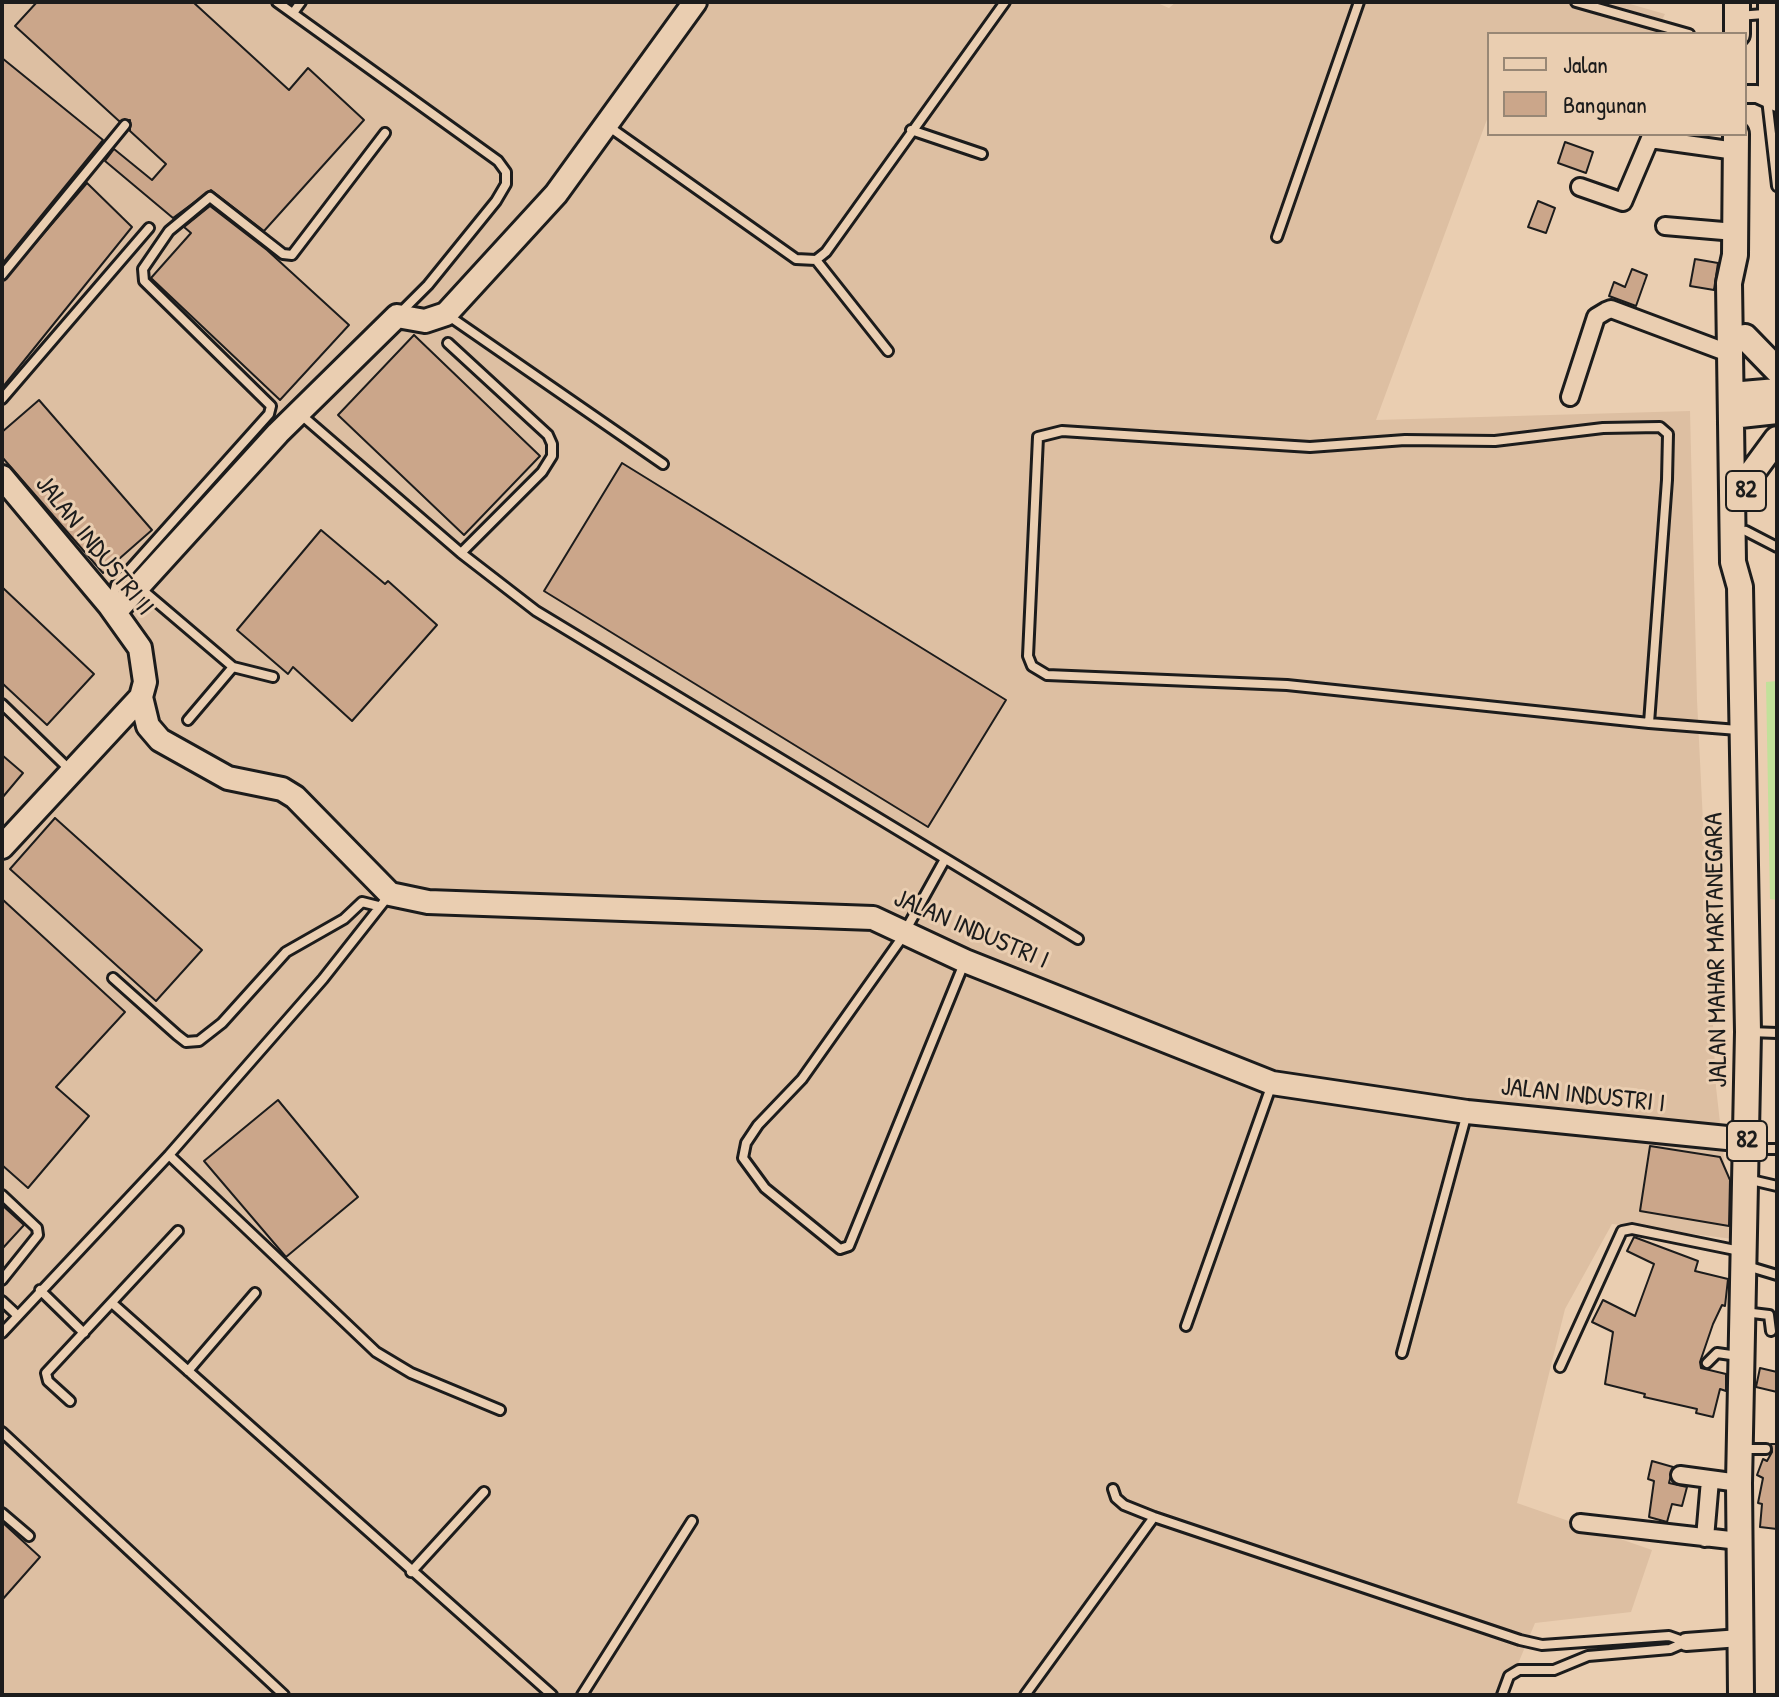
<!DOCTYPE html>
<style>
body{margin:0}
#map{position:relative;width:1779px;height:1697px;overflow:hidden;background:#eaceb1;font-family:"Patrick Hand",sans-serif}
canvas{display:block}
.frame{position:absolute;inset:0;border:4px solid #1c1c1c;pointer-events:none}
.legend{position:absolute;left:1487px;top:32px;width:260px;height:104px;box-sizing:border-box;background:#eaceb1;border:2px solid #988775;margin:0;padding:10px 14px;list-style:none;font-size:24px;color:#1c1c1c}
.legend li{display:flex;align-items:center;gap:16px;height:40px}
.legend b{width:40px;border:2px solid #988775}
</style>
<div id="map">
<canvas width="1779" height="1697"></canvas>
<div class="frame"></div>
<ul class="legend">
<li><b style="height:10px;background:#eaceb1"></b>Jalan</li>
<li><b style="height:22px;background:#cba68a"></b>Bangunan</li>
</ul>
</div>
<script>
const ctx = document.querySelector('canvas').getContext('2d');
ctx.lineJoin = 'round';
function fillPath(path, color) {
  ctx.fillStyle = color;
  ctx.fill(path, 'evenodd');
}
function poly(rows) {
  const path = new Path2D();
  for (const r of rows) {
    path.moveTo(r[0], r[1]);
    for (let i = 2; i < r.length; i += 2) path.lineTo(r[i], r[i + 1]);
  }
  return path;
}
function strokePath(path, color, width, dash) {
  ctx.strokeStyle = color;
  ctx.lineWidth = width;
  ctx.lineCap = dash ? 'butt' : 'round';
  ctx.setLineDash(dash || []);
  ctx.stroke(path);
}
function drawText(font, color, halo, rows, align = 'center') {
  ctx.font = font + ' "Patrick Hand",sans-serif';
  ctx.lineWidth = 6;
  ctx.setLineDash([]);
  ctx.textBaseline = 'middle';
  ctx.strokeStyle = halo;
  ctx.fillStyle = color;
  for (const [text, x, y, turn = 0] of rows) {
    ctx.save();
    ctx.translate(x, y);
    ctx.rotate((+turn || 0) * Math.PI / 180);
    ctx.textAlign = isNaN(turn) ? turn : align;
    if (halo) ctx.strokeText(text, 0, 0);
    ctx.fillText(text, 0, 0);
    ctx.restore();
  }
}
fillPath(poly([
 [2,2,1155,2,1169,8,1176,2,1623,2,1665,14,1655,34,1489,34,1489,114,1376,420,1690,411,1697,700,1716,1087,1733,1239,1612,1224,1565,1309,1517,1503,1652,1550,1631,1612,1535,1623,1505,1695,2,1695]
]), '#ddbfa2');
fillPath(poly([
 [1777,681,1777,900,1770,899,1766,682]
]), '#c1e19a');
const building = poly([
 [37,2,193,2,289,90,308,68,364,120,264,231,211,190,173,218,105,161,114,149,152,180,166,164,130,131,130,120,119,121,15,26,37,2],
 [2,58,103,140,2,264,2,58],
 [1565,142,1593,152,1586,173,1558,163,1565,142],
 [87,183,132,227,2,388,2,282,87,183],
 [1538,201,1555,208,1546,233,1528,227,1538,201],
 [210,206,267,250,349,325,280,400,151,278,191,233,184,227,210,206],
 [1695,259,1718,263,1714,290,1690,286,1695,259],
 [1632,269,1647,275,1636,306,1609,296,1614,282,1625,287,1632,269],
 [414,335,540,456,464,535,338,415,414,335],
 [39,400,152,530,103,573,2,457,2,432,39,400],
 [622,463,1006,700,928,827,544,591,622,463],
 [321,530,385,584,388,581,437,625,352,721,293,667,288,674,237,630,321,530],
 [2,587,94,674,47,725,2,683,2,587],
 [2,755,23,773,2,798,2,755],
 [55,818,202,950,156,1001,10,869,55,818],
 [2,899,125,1012,56,1087,89,1116,28,1188,2,1165,2,899],
 [278,1100,358,1197,286,1257,204,1161,278,1100],
 [1650,1146,1720,1157,1730,1180,1729,1226,1640,1211,1650,1146],
 [2,1205,24,1225,2,1249,2,1205],
 [1634,1237,1698,1261,1695,1271,1728,1279,1725,1306,1722,1305,1713,1324,1700,1362,1701,1368,1726,1374,1726,1391,1720,1389,1713,1417,1696,1413,1697,1409,1644,1397,1645,1394,1605,1384,1613,1332,1592,1322,1603,1300,1635,1316,1654,1264,1627,1251,1634,1237],
 [1760,1368,1777,1372,1777,1392,1756,1387,1760,1368],
 [1771,1444,1777,1444,1777,1529,1760,1527,1762,1504,1758,1503,1763,1478,1757,1475,1763,1459,1767,1461,1772,1452,1771,1444],
 [1652,1461,1673,1467,1669,1483,1687,1487,1682,1506,1672,1504,1667,1522,1649,1517,1654,1481,1648,1479,1652,1461],
 [2,1522,40,1557,2,1600,2,1522]
]);
fillPath(building, '#cba68a');
strokePath(building, '#1c1c1c', 2);
const lane = poly([
 [277,2,498,161,506,172,506,184,496,201,428,285,399,314],
 [1576,2,1689,34],
 [293,13,301,2],
 [1738,16,1777,13],
 [1767,99,1777,186],
 [608,126,796,259,816,260,826,252,1005,2],
 [911,130,982,154],
 [1277,237,1359,2],
 [816,260,888,351],
 [2,275,125,125],
 [446,314,663,464],
 [448,343,548,435,552,444,552,456,542,472,461,553],
 [2,399,149,228],
 [299,413,461,553,536,611,1078,939],
 [1746,531,1777,547],
 [139,587,233,667,273,677],
 [112,601,116,585,269,414,271,406,144,281,143,269,169,231,210,197,283,254,292,255,385,133],
 [2,704,71,771],
 [188,720,233,667],
 [1649,723,1667,480,1668,434,1660,427,1603,428,1495,441,1405,440,1310,447,1062,431,1038,437,1028,656,1032,666,1047,675,1287,685,1649,723,1738,730],
 [944,861,899,942,848,1014,802,1079,758,1125,746,1143,743,1158,765,1188,840,1249,849,1246,965,961],
 [113,978,177,1035,186,1042,199,1041,222,1023,286,952,344,919,362,902,378,906],
 [1750,1032,1777,1033],
 [1750,1149,1777,1149],
 [169,1155,376,1352,411,1373,500,1410],
 [1747,1179,1777,1186],
 [2,1195,37,1228,38,1235,2,1280],
 [1747,1266,1777,1275],
 [40,1290,84,1333],
 [2,1301,17,1315],
 [112,1303,552,1695],
 [1744,1312,1769,1315,1771,1331],
 [1186,1326,1272,1084],
 [2,1333,169,1155,323,979,390,894],
 [1402,1353,1467,1113],
 [1707,1363,1717,1353,1738,1356],
 [1560,1367,1622,1231,1632,1229,1740,1251],
 [188,1371,255,1293],
 [70,1401,48,1381,46,1373,178,1231],
 [2,1432,284,1695],
 [1741,1449,1766,1449],
 [1113,1489,1116,1498,1124,1505,1154,1517,1520,1640,1542,1645,1669,1636,1686,1642],
 [2,1513,29,1536],
 [411,1572,484,1492],
 [582,1695,692,1521],
 [1025,1695,1154,1517],
 [1502,1695,1509,1676,1519,1670,1554,1670,1588,1656,1670,1649,1686,1642]
]);
const street = poly([
 [1745,94,1757,94,1777,103],
 [1767,98,1767,2],
 [1650,139,1736,151],
 [1580,187,1623,202,1652,134],
 [1665,226,1735,232],
 [1570,397,1596,317,1606,311,1611,309,1731,354],
 [1680,1475,1739,1483],
 [1580,1523,1739,1541],
 [1705,1538,1710,1480],
 [1686,1642,1740,1638]
]);
const secondary = poly([
 [2,477,110,606,140,648,145,682,141,697,148,726,160,740,228,778,282,789,295,797,390,894,428,902,873,918,965,961,1272,1083,1467,1112,1747,1140],
 [115,612,278,433,397,316,425,321,446,314,556,194,695,2],
 [2,847,141,697]
]);
const primary = poly([
 [1737,34,1737,2],
 [1736,134,1735,255,1729,283,1733,562,1740,587,1748,1032,1739,1483,1741,1695],
 [1745,337,1777,370],
 [1731,395,1777,391],
 [1731,416,1777,411],
 [1746,481,1777,439]
]);
strokePath(lane, '#1c1c1c', 14);
strokePath(street, '#1c1c1c', 22);
strokePath(secondary, '#1c1c1c', 28);
strokePath(primary, '#1c1c1c', 30);
strokePath(lane, '#eaceb1', 8);
strokePath(street, '#eaceb1', 16);
strokePath(secondary, '#eaceb1', 22);
strokePath(primary, '#eaceb1', 24);
for (const [x, y, w] of [
 [1746,491,40],
 [1747,1141,40]
]) {
  const box = new Path2D();
  box.roundRect(x - w / 2, y - 20, w, 40, 6);
  ctx.fillStyle = '#eaceb1';
  ctx.fill(box);
  strokePath(box, '#1c1c1c', 2);
}
drawText('bold 24px', '#1c1c1c', null, [
 ["82",1746,491],
 ["82",1747,1141]
]);
drawText('26px', '#1c1c1c', '#eaceb1', [
 ["JALAN INDUSTRI II",94,546,51],
 ["JALAN INDUSTRI I",971,930,23],
 ["JALAN MAHAR MARTANEGARA",1717,950,-91],
 ["JALAN INDUSTRI I",1583,1096,6]
]);
</script>
